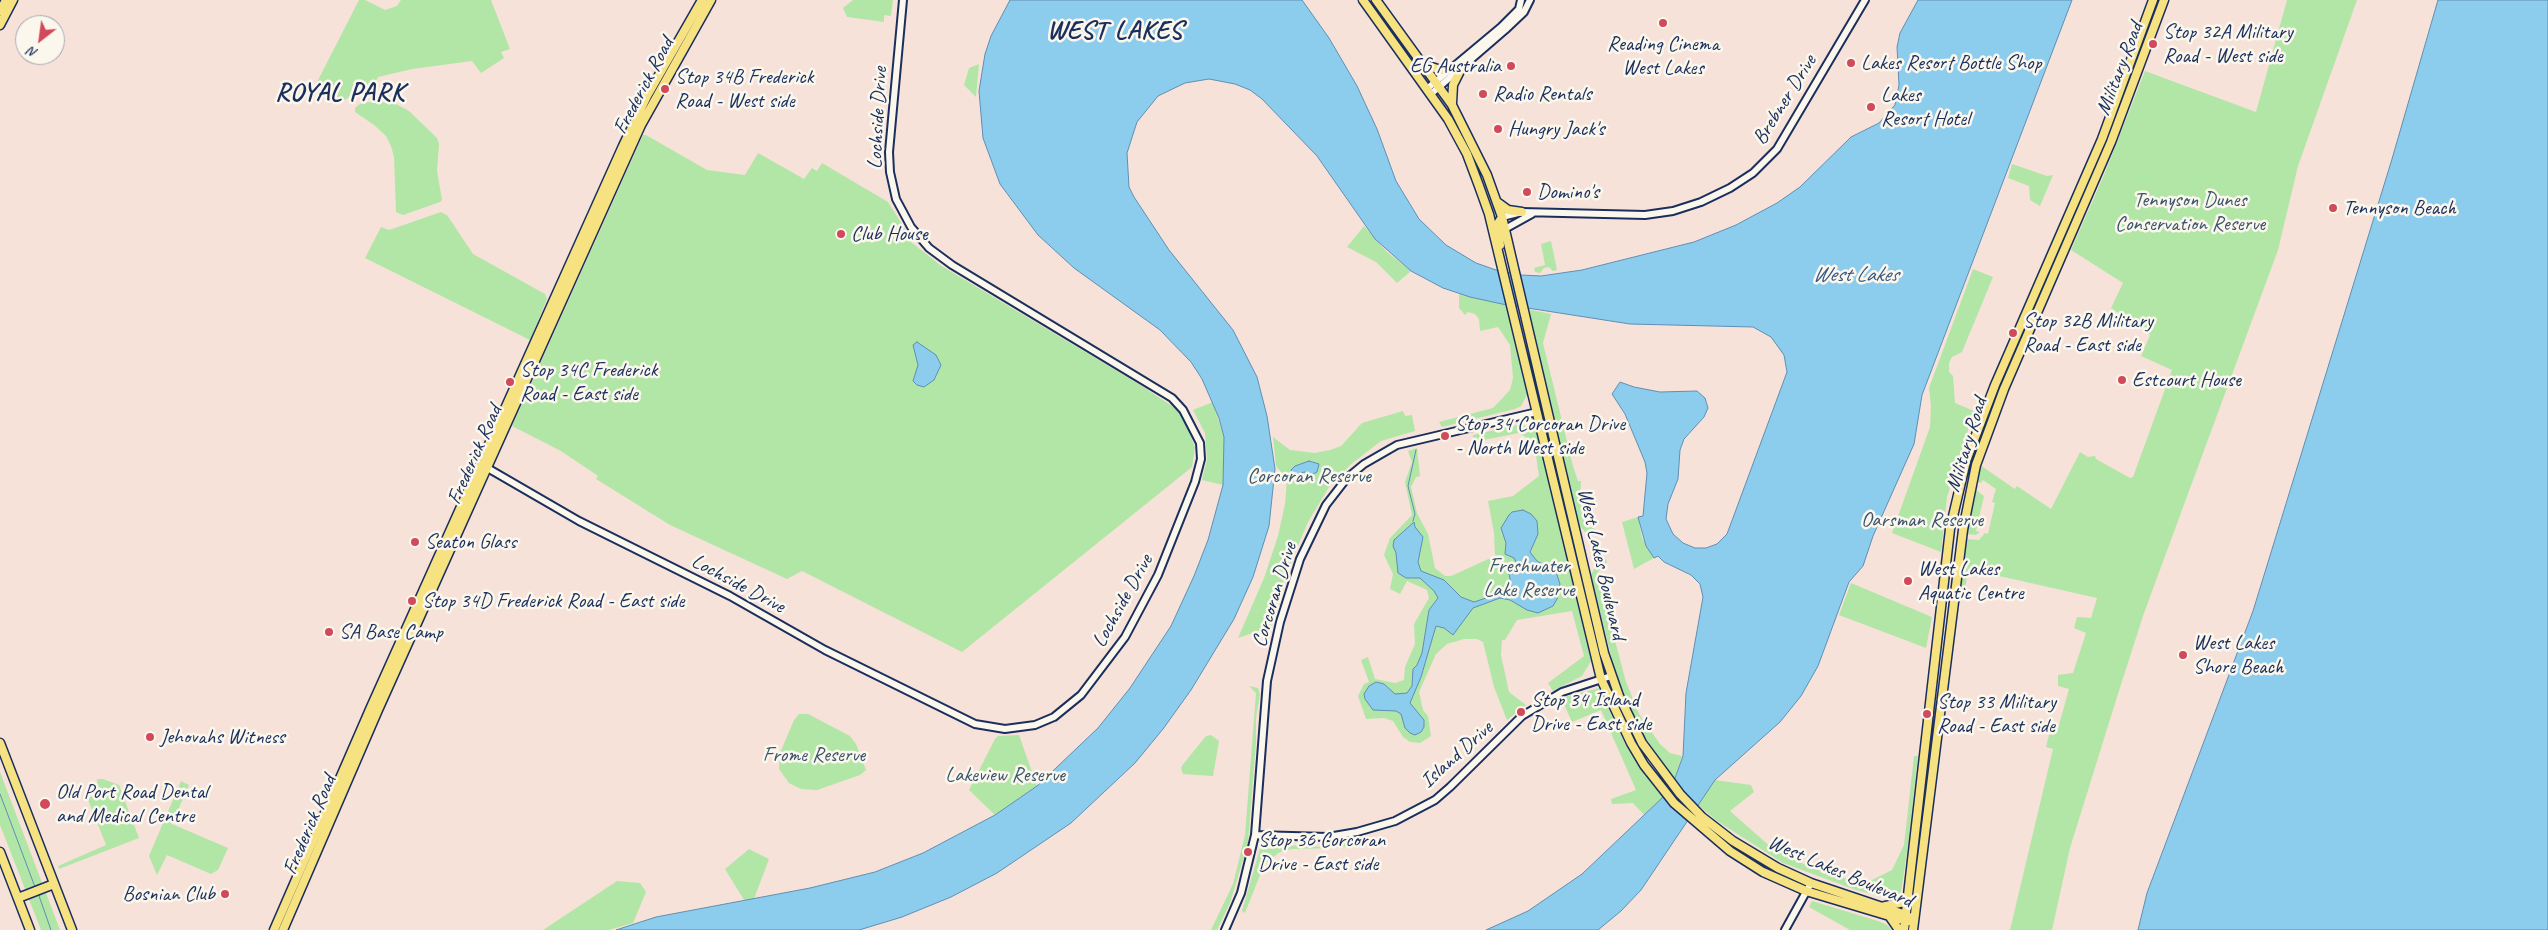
<!DOCTYPE html>
<style>
body{margin:0}
#map{position:relative;width:2548px;height:930px;overflow:hidden;background:#f6e2d9;font-family:Caveat,sans-serif}
canvas{display:block}
.north{position:absolute;left:15px;top:15px;width:50px;height:50px;box-sizing:border-box;background:#fbf7ec;border:1px solid #a1a7b3;border-radius:50%;rotate:210deg;font-size:14px;font-weight:700;line-height:20px;text-align:center;color:#1b2f5e}
.north::after{content:'';display:block;margin:auto;width:18px;height:22px;background:#d1495b;clip-path:polygon(50% 0,100% 100%,50% 72%,0 100%)}
</style>
<div id="map">
<canvas width="2548" height="930"></canvas>
<div class="north">N</div>
</div>
<script>
const ctx = document.querySelector('canvas').getContext('2d');
ctx.lineJoin = 'round';
function fillPath(path, color) {
  ctx.fillStyle = color;
  ctx.fill(path, 'evenodd');
}
function poly(rows) {
  const path = new Path2D();
  for (const r of rows) {
    path.moveTo(r[0], r[1]);
    for (let i = 2; i < r.length; i += 2) path.lineTo(r[i], r[i + 1]);
  }
  return path;
}
function strokePath(path, color, width, dash) {
  ctx.strokeStyle = color;
  ctx.lineWidth = width;
  ctx.lineCap = dash ? 'butt' : 'round';
  ctx.setLineDash(dash || []);
  ctx.stroke(path);
}
function drawText(font, color, halo, rows, align = 'center') {
  ctx.font = font + ' Caveat,sans-serif';
  ctx.lineWidth = 5;
  ctx.setLineDash([]);
  ctx.textBaseline = 'middle';
  ctx.strokeStyle = halo;
  ctx.fillStyle = color;
  for (const [text, x, y, turn = 0] of rows) {
    ctx.save();
    ctx.translate(x, y);
    ctx.rotate((+turn || 0) * Math.PI / 180);
    ctx.textAlign = isNaN(turn) ? turn : align;
    if (halo) ctx.strokeText(text, 0, 0);
    ctx.fillText(text, 0, 0);
    ctx.restore();
  }
}
fillPath(poly([
 [359,0,365,0,385,10,397,6,401,0,491,0,510,49,501,52,504,58,481,73,472,61,412,69,378,77,372,89,349,97,340,103,313,90],
 [853,0,893,0,891,16,884,15,884,22,847,17,843,8],
 [2287,0,2357,0,2298,166,2278,250,2144,613,2117,697,2070,848,2052,930,2010,930,2053,749,2046,747,2049,735,2057,732,2069,689,2058,686,2058,675,2073,673,2086,633,2074,628,2077,617,2091,618,2097,598,1968,569,1964,597,1961,596,1965,539,1979,540,1985,533,1988,534,1995,503,1992,502,1996,489,1983,480,1981,483,1976,481,1978,472,1980,465,2015,489,2017,486,2051,509,2080,452,2088,457,2095,456,2096,459,2130,478,2133,477,2172,370,2141,356,2150,335,2111,308,2123,283,2071,250,2104,175,2145,71,2256,112],
 [979,64,976,97,964,85,969,68],
 [374,101,396,104,409,111,437,138,439,144,437,171,442,200,440,202,403,215,396,212,394,157,391,146,386,136,374,125,355,112,355,108,360,104],
 [643,135,646,135,707,170,745,175,758,153,804,179,812,168,817,171,822,163,888,202,912,240,911,242,940,265,1137,383,1181,412,1195,447,1192,467,962,652,802,571,787,579,670,525,596,479,598,476,561,451,512,426],
 [2012,164,2047,176,2053,175,2040,206,2030,200,2029,186,2008,178],
 [441,212,447,215,473,254,545,294,547,299,530,340,365,258,381,227,389,230],
 [1364,226,1387,252,1411,271,1397,283,1376,262,1347,247],
 [1551,241,1557,270,1553,271,1549,267,1544,268,1540,273,1535,272,1534,268,1545,265,1541,244],
 [1973,269,1993,277,1962,352,1952,357,1949,363,1949,372,1953,376,1955,403,1974,411,1947,497,1941,552,1892,533,1930,427,1931,406,1929,388],
 [1459,294,1505,304,1528,393,1521,406,1515,409,1442,427,1439,422,1493,408,1510,390,1513,378,1510,345,1498,327,1480,331,1479,319,1475,314,1468,312,1465,315,1459,308],
 [1527,309,1551,314,1543,343,1573,466,1578,481,1581,481,1580,501,1585,524,1603,533,1604,536,1588,535,1578,524],
 [1213,402,1224,437,1223,485,1202,480,1207,459,1205,433,1193,410],
 [1403,411,1405,416,1412,415,1415,431,1381,441,1350,465,1329,487,1308,522,1286,574,1270,627,1238,638,1264,578,1278,536,1285,504,1287,479,1276,466,1273,437,1290,450,1315,453,1330,450,1341,446,1362,423],
 [1521,424,1537,431,1591,661,1582,676,1553,691,1548,683,1584,656,1572,611,1517,620,1505,640,1502,640,1501,655,1509,692,1526,705,1507,720,1494,687,1483,642,1477,639,1464,639,1447,644,1436,654,1419,692,1423,710,1428,716,1431,736,1420,743,1410,742,1403,737,1393,721,1384,718,1366,719,1358,696,1364,684,1369,682,1361,660,1368,657,1375,679,1395,683,1404,680,1405,667,1415,644,1414,624,1429,598,1427,590,1407,581,1400,594,1390,589,1393,574,1384,555,1390,538,1412,515,1405,482,1412,462,1408,451,1417,448,1420,476,1416,477,1411,487,1417,513,1428,534,1435,568,1445,576,1451,576,1495,556,1494,533,1488,501,1513,496,1539,476,1536,456,1529,439,1519,433,1473,442,1473,435],
 [1975,487,1978,487,1976,490,1984,496,1976,531,1980,532,1976,535,1966,534],
 [1638,517,1642,538,1654,558,1634,569,1622,522],
 [1605,558,1607,562,1597,573,1626,682,1639,714,1660,744,1670,753,1682,756,1674,780,1643,734,1616,676,1591,575,1596,565],
 [1851,583,1932,617,1926,648,1839,615],
 [1249,686,1258,688,1260,694,1256,718,1256,743,1248,843,1230,903,1217,930,1211,930,1233,884,1245,835,1256,693],
 [1599,688,1625,744,1663,797,1644,815,1633,803,1612,804,1611,799,1636,790,1601,710,1572,722,1561,698],
 [799,714,808,714,850,736,856,744,866,770,860,775,817,790,801,789,789,783,779,769,780,753,794,720],
 [1019,735,1037,786,995,815,969,790,995,739,998,736],
 [1211,735,1219,741,1213,776,1183,774,1181,768,1184,763,1206,736],
 [1914,756,1918,756,1908,846,1901,892,1894,897,1884,897,1856,890,1783,863,1717,821,1698,805,1715,780,1751,785,1754,792,1730,811,1773,849,1806,865,1850,880,1868,882,1892,870,1904,845],
 [0,772,60,930,41,930,0,825],
 [97,779,103,779,119,785,139,838,59,869,58,866,106,845,87,797,99,796],
 [181,781,189,785,172,824,228,848,218,870,211,874,167,855,157,875,149,856],
 [1349,842,1350,846,1335,848,1292,849,1280,852,1267,862,1260,875,1245,913,1242,911,1261,845,1270,849,1286,845,1328,847],
 [749,849,769,859,754,899,744,900,725,869],
 [617,881,640,883,646,892,633,923,609,930,543,930],
 [1812,901,1878,921,1887,925,1892,930,1850,930,1809,907]
]), '#b2e6a7');
const water = poly([
 [1010,0,1302,0,1329,38,1357,86,1377,129,1396,181,1419,219,1446,245,1476,263,1496,270,1521,275,1541,276,1582,270,1694,242,1736,225,1777,203,1800,187,1851,137,1879,123,1895,105,1899,85,1897,47,1900,33,1918,0,2072,0,1922,395,1914,444,1873,536,1863,566,1849,582,1818,666,1801,696,1780,722,1715,780,1641,890,1621,911,1598,930,1486,930,1528,911,1582,874,1662,798,1675,778,1683,756,1686,693,1703,597,1700,584,1691,575,1664,562,1658,556,1654,558,1646,546,1638,517,1643,516,1647,473,1645,462,1625,414,1612,394,1620,382,1634,387,1660,392,1697,391,1705,398,1708,408,1704,417,1684,439,1680,450,1678,479,1668,504,1666,519,1673,534,1683,543,1695,548,1706,548,1717,544,1727,534,1787,372,1784,355,1771,337,1753,327,1630,324,1502,304,1470,297,1443,288,1411,271,1375,239,1317,156,1262,99,1250,90,1235,84,1209,79,1185,83,1158,96,1137,122,1127,153,1129,187,1134,197,1169,250,1233,330,1257,377,1267,416,1275,469,1269,526,1253,577,1234,619,1191,690,1163,729,1135,763,1071,823,997,873,951,897,902,917,859,930,616,930,656,917,810,888,875,872,923,853,995,815,1037,786,1098,728,1130,688,1171,626,1194,576,1208,540,1223,485,1224,437,1219,418,1202,379,1191,362,1160,330,1074,268,1038,235,1000,184,983,138,979,91,985,54,991,36,1010,0],
 [2438,0,2548,0,2548,930,2138,930,2147,893,2253,611,2392,159,2438,0],
 [917,342,936,355,941,365,934,380,924,387,917,385,913,381,918,365,913,345,917,342],
 [1309,461,1319,464,1317,472,1313,474,1304,472,1293,476,1291,470,1295,466,1309,461],
 [1523,510,1531,514,1537,521,1538,534,1530,552,1537,561,1556,572,1560,584,1557,599,1553,606,1538,613,1527,610,1510,600,1500,598,1473,608,1453,635,1444,628,1436,626,1421,677,1410,703,1424,720,1424,727,1421,732,1415,735,1410,733,1405,728,1401,714,1396,711,1373,710,1365,699,1364,694,1369,686,1376,682,1384,684,1395,694,1407,693,1412,686,1413,669,1417,665,1422,653,1429,610,1438,598,1434,591,1420,578,1406,578,1398,573,1396,553,1393,546,1394,540,1414,522,1415,527,1423,537,1418,562,1421,571,1444,580,1461,597,1474,602,1510,590,1511,584,1509,574,1516,568,1516,562,1514,558,1505,554,1506,543,1501,528,1509,515,1512,512,1523,510]
]);
fillPath(water, '#8ccded');
strokePath(water, '#5f8eb4', 1);
strokePath(poly([
 [1413,521,1415,514,1408,486,1416,450],
 [0,794,35,887],
 [38,893,51,930]
]), '#5f8eb4', 1);
const minor = poly([
 [1428,88,1501,27,1519,9,1521,0],
 [1432,93,1505,30,1524,12,1530,0],
 [1502,217,1522,212,1645,215,1673,211,1701,202,1730,188,1753,173,1777,149,1865,0],
 [1505,229,1532,214],
 [484,466,579,521,730,596,825,650,975,724,1005,729,1035,725,1054,717,1081,695,1125,637,1158,575,1195,482,1201,459,1200,443,1183,410,1172,398,952,265,929,248,911,227,896,199,890,172,889,152,903,0],
 [1255,835,1328,837,1357,832,1395,821,1435,800,1450,787,1522,716,1562,692,1611,676],
 [1225,930,1241,893,1255,835,1267,681,1280,622,1300,559,1326,505,1347,478,1364,464,1397,445,1537,412],
 [1785,930,1811,883]
]);
const major = poly([
 [1363,0,1448,119,1467,154,1479,186,1489,214,1601,679,1631,743,1644,765,1674,803,1730,851,1763,872,1806,891,1906,921,1914,921],
 [1376,0,1452,105,1487,175,1502,217,1513,264,1604,653,1619,696,1642,743,1680,794,1702,817,1733,841,1778,868,1811,883,1906,915,1914,921],
 [0,11,6,0],
 [0,25,13,0],
 [1425,65,1441,70,1451,69],
 [1452,103,1453,85,1461,69],
 [1497,202,1508,210,1522,212],
 [1500,245,1497,225,1502,217],
 [0,743,72,930],
 [0,852,30,930],
 [18,898,54,884],
 [1881,907,1909,901],
 [1890,917,1899,930],
 [274,930,371,707,623,146,647,96,702,0],
 [283,930,378,710,641,125,711,0],
 [1904,930,1950,529,1966,461,1995,385,2102,139,2153,0],
 [1913,930,1963,530,1976,465,2004,389,2111,142,2164,0]
]);
strokePath(minor, '#1b2f5e', 10);
strokePath(major, '#1b2f5e', 11);
strokePath(minor, '#fbf7ec', 6);
strokePath(major, '#f7e281', 8);
for (const [x, y, r, color] of [
 [1663,23,5,"#d1495b"],
 [2153,44,5,"#d1495b"],
 [1851,63,5,"#d1495b"],
 [1511,66,5,"#d1495b"],
 [665,89,5,"#d1495b"],
 [1483,94,5,"#d1495b"],
 [1871,107,5,"#d1495b"],
 [1498,129,5,"#d1495b"],
 [1527,192,5,"#d1495b"],
 [2333,208,5,"#d1495b"],
 [841,234,5,"#d1495b"],
 [2013,333,5,"#d1495b"],
 [2122,380,5,"#d1495b"],
 [510,382,5,"#d1495b"],
 [1445,436,5,"#d1495b"],
 [415,542,5,"#d1495b"],
 [1908,581,5,"#d1495b"],
 [412,601,5,"#d1495b"],
 [329,632,5,"#d1495b"],
 [2183,655,5,"#d1495b"],
 [1521,712,5,"#d1495b"],
 [1927,714,5,"#d1495b"],
 [150,737,5,"#d1495b"],
 [45,804,6,"#d1495b"],
 [1248,852,5,"#d1495b"],
 [225,894,5,"#d1495b"]
]) {
  const dot = new Path2D();
  dot.arc(x, y, r, 0, 2 * Math.PI);
  ctx.fillStyle = color;
  ctx.fill(dot);
  strokePath(dot, '#fbf7ec', 2);
}
drawText('21px', '#1b2f5e', '#fbf7ec', [
 ["Stop 32A Military",2163,32],
 ["Road - West side",2163,56],
 ["Reading Cinema",1663,44,"center"],
 ["West Lakes",1663,68,"center"],
 ["Lakes Resort Bottle Shop",1861,63],
 ["EG Australia",1501,66,"right"],
 ["Stop 34B Frederick",675,77],
 ["Road - West side",675,101],
 ["Radio Rentals",1493,94],
 ["Lakes",1881,95],
 ["Resort Hotel",1881,119],
 ["Hungry Jack's",1508,129],
 ["Domino's",1537,192],
 ["Tennyson Beach",2343,208],
 ["Club House",851,234],
 ["Stop 32B Military",2023,321],
 ["Road - East side",2023,345],
 ["Stop 34C Frederick",520,370],
 ["Road - East side",520,394],
 ["Estcourt House",2132,380],
 ["Stop 34 Corcoran Drive",1455,424],
 ["- North West side",1455,448],
 ["Seaton Glass",425,542],
 ["West Lakes",1918,569],
 ["Aquatic Centre",1918,593],
 ["Stop 34D Frederick Road - East side",422,601],
 ["SA Base Camp",339,632],
 ["West Lakes",2193,643],
 ["Shore Beach",2193,667],
 ["Stop 34 Island",1531,700],
 ["Drive - East side",1531,724],
 ["Stop 33 Military",1937,702],
 ["Road - East side",1937,726],
 ["Jehovahs Witness",160,737],
 ["Old Port Road Dental",56,792],
 ["and Medical Centre",56,816],
 ["Stop 36 Corcoran",1258,840],
 ["Drive - East side",1258,864],
 ["Bosnian Club",215,894,"right"]
], 'left');
drawText('21px', '#1b2f5e', '#fbf7ec', [
 ["Military Road",2120,69,-69],
 ["Frederick Road",644,86,-62],
 ["Brebner Drive",1785,100,-58],
 ["Lochside Drive",878,118,-87],
 ["Military Road",1967,445,-73],
 ["Frederick Road",475,455,-66],
 ["West Lakes Boulevard",1601,564,77],
 ["Lochside Drive",738,584,28],
 ["Corcoran Drive",1275,595,-73],
 ["Lochside Drive",1123,601,-61],
 ["Island Drive",1457,755,-42],
 ["Frederick Road",310,825,-67],
 ["West Lakes Boulevard",1840,872,23]
]);
drawText('21px', '#39546d', '#fbf7ec', [
 ["Tennyson Dunes",2190,200],
 ["Conservation Reserve",2190,224],
 ["Corcoran Reserve",1309,476],
 ["Oarsman Reserve",1922,520],
 ["Freshwater",1529,566],
 ["Lake Reserve",1529,590],
 ["Frome Reserve",814,755],
 ["Lakeview Reserve",1005,775]
]);
drawText('italic 22px', '#375682', '#fbf7ec', [
 ["West Lakes",1855,275]
]);
ctx.letterSpacing = '1px';
drawText('bold 26px', '#1b2f5e', '#fbf7ec', [
 ["WEST LAKES",1115,31],
 ["ROYAL PARK",340,93]
]);
ctx.letterSpacing = '0px';
</script>
